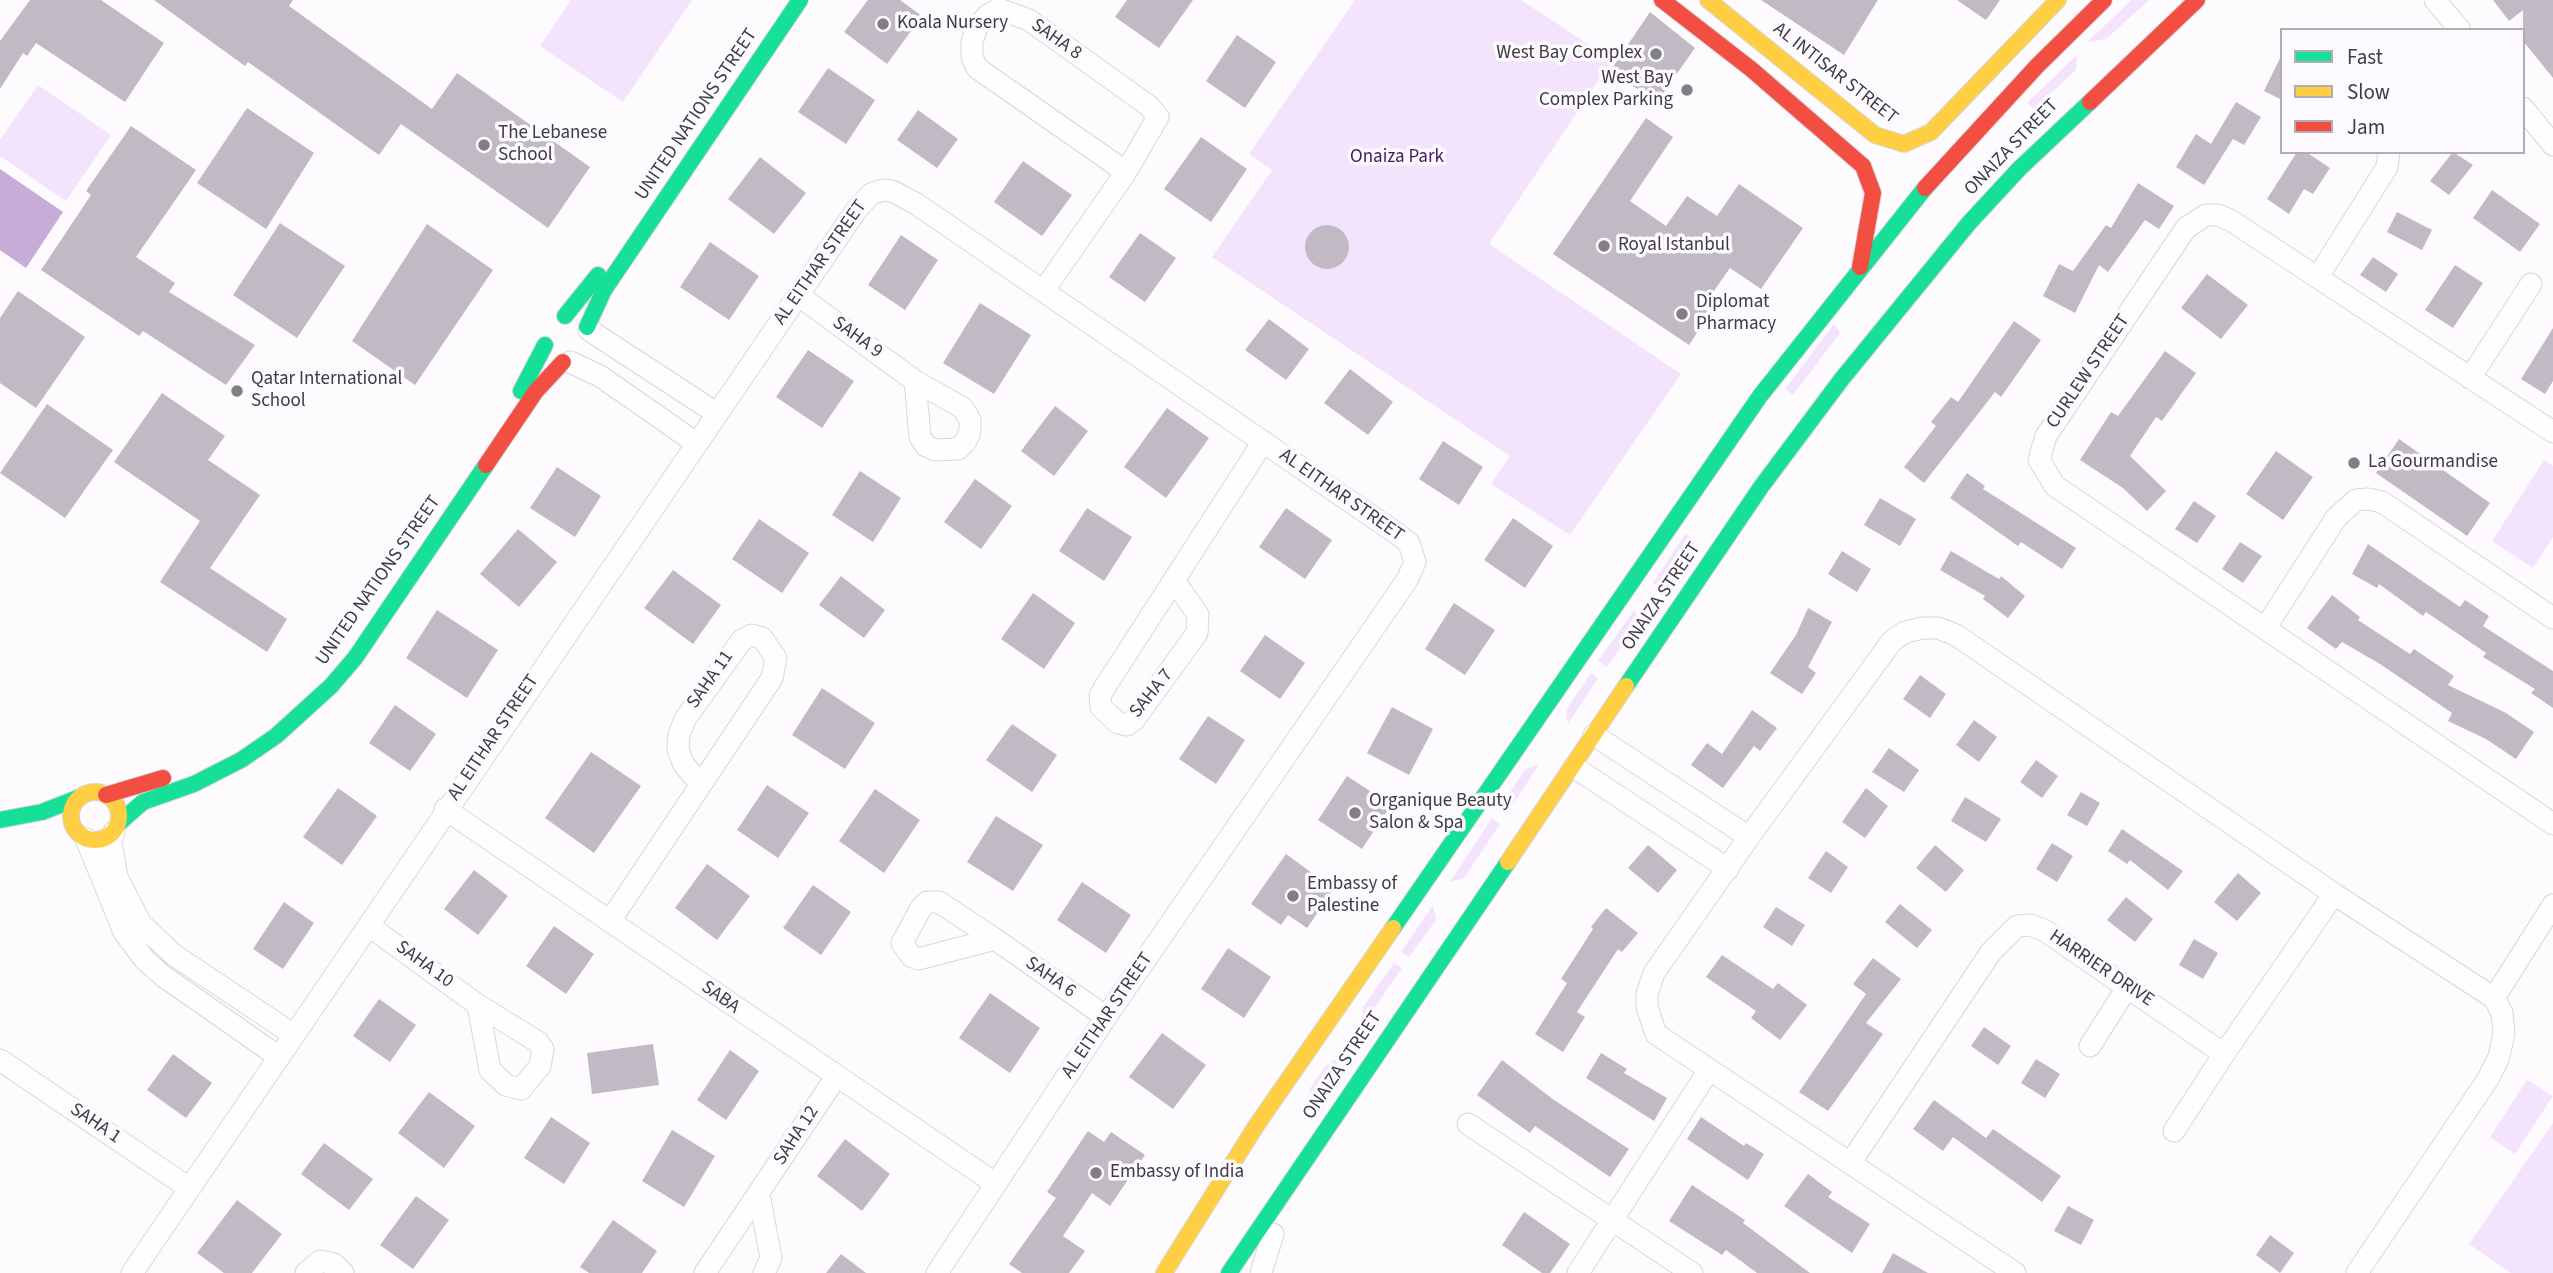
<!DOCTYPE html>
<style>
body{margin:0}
#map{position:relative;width:2553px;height:1273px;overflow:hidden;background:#fdfbfe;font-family:"Source Sans 3",sans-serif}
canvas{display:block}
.legend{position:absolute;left:2280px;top:28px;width:245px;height:126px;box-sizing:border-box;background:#fdfaff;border:2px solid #b0aeb2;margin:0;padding:9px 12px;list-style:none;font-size:21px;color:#3d3c3f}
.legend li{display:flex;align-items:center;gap:14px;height:35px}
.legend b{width:35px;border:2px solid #b0aeb2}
</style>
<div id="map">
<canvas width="2553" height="1273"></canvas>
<ul class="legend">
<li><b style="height:9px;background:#16e098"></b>Fast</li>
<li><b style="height:9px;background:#ffcf43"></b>Slow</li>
<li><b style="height:9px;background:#f24e42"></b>Jam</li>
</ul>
</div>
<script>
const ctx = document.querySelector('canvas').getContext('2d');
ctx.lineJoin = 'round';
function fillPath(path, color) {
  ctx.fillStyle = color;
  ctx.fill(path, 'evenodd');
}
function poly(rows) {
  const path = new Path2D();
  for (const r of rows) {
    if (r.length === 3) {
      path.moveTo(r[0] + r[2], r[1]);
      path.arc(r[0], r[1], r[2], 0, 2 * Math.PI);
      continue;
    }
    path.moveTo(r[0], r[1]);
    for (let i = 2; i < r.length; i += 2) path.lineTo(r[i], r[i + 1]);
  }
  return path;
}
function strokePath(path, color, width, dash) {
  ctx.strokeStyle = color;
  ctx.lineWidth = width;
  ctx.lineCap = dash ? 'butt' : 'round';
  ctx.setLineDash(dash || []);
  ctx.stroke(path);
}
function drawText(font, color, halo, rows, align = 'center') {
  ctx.font = font + ' "Source Sans 3",sans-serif';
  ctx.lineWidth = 7;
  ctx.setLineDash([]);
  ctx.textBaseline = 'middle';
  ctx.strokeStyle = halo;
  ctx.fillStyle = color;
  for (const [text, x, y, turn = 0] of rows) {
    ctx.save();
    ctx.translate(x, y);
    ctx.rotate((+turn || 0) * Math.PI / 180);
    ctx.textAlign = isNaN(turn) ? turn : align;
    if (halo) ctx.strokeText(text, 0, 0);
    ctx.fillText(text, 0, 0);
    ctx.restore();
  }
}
fillPath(poly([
 [571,0,692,0,623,102,540,46],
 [1355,0,1521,0,1612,60,1489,244,1681,374,1570,535,1491,484,1510,456,1212,257,1272,170,1249,154],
 [2132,0,2149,0,2106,39,2087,42],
 [2077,55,2076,70,2034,109,2027,103],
 [38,85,111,135,66,201,0,156,0,140],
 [1834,324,1840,333,1793,395,1785,389],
 [2544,460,2553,466,2553,537,2533,568,2492,541],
 [1685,534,1693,539,1664,583,1652,585],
 [1635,609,1638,622,1607,667,1598,661],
 [1591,673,1598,678,1568,724,1566,710],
 [1539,765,1507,813,1500,808,1525,769],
 [1492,818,1500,824,1464,878,1450,882],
 [1433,905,1436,920,1409,957,1401,952],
 [1394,963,1402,968,1360,1029,1363,1007],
 [1343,1054,1316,1095,1309,1090,1324,1068],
 [2527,1080,2553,1096,2515,1154,2490,1137],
 [2553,1123,2553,1273,2511,1273,2469,1244]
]), '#f3e3fd');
fillPath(poly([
 [0,169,63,212,26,268,0,250]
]), '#c6acd6');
fillPath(poly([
 [30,0,101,0,164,43,125,102,36,43,27,56,23,53,0,89,0,41],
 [154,0,293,0,289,6,432,109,457,73,590,167,548,228,401,124,379,155,248,62,245,66],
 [868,0,900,0,922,16,887,64,844,32],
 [1127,0,1193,0,1159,48,1115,17],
 [1761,0,1878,0,1844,55],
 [1957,0,2000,0,1986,20],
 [2493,0,2553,0,2553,78,2523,41,2523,10,2509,21],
 [1650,12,1695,48,1657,102,1610,71],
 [1237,35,1276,62,1245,108,1206,81],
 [2282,54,2282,100,2264,91],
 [828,68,875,100,846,144,798,112],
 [2236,102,2261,117,2244,145,2233,139,2204,185,2176,167,2196,134,2211,144],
 [247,108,314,153,266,229,197,183],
 [918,110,958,139,937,168,897,140],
 [1646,118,1673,137,1630,201,1666,226,1687,196,1717,216,1739,184,1803,228,1761,289,1730,268,1702,308,1710,313,1689,345,1553,254],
 [131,126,196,170,136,257,175,283,169,292,255,345,226,385,143,331,139,336,41,270,91,195,86,191],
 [1201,137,1247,169,1211,222,1164,189],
 [2297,152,2306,152,2330,168,2313,194,2304,189,2289,214,2267,199],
 [2453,152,2473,165,2449,195,2430,181],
 [760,157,806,193,774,234,728,199],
 [1023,161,1072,195,1042,236,994,202],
 [2138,183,2174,206,2159,229,2145,220,2108,272,2099,265,2075,313,2043,296,2059,264,2073,271,2106,225,2111,228],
 [2492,190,2540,224,2520,252,2473,218],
 [2397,212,2432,230,2422,250,2387,232],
 [280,223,345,266,297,338,233,295],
 [427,224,493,270,415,385,352,341],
 [1327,247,22],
 [1140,233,1176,258,1145,302,1109,277],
 [901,235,938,260,905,310,868,285],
 [710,242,759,276,729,320,680,287],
 [2373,257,2398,274,2386,292,2360,275],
 [2455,265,2483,283,2453,328,2425,310],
 [2207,274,2248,305,2221,339,2181,308],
 [18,291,85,337,36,408,0,383,0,318],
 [980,303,1031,335,994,394,943,363],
 [1269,319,1309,349,1286,380,1245,350],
 [2014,321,2041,340,2001,397,1995,392,1924,483,1904,467,1936,426,1931,422,1951,397,1958,402],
 [2553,328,2553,381,2545,394,2521,379],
 [808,350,854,381,822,428,776,397],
 [2165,351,2196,373,2162,421,2156,417,2130,456,2166,491,2147,511,2123,488,2080,460,2111,412,2118,416],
 [1350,369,1393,402,1368,435,1324,403],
 [162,393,225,436,208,460,260,495,210,568,287,619,267,652,160,582,200,521,114,462],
 [47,404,113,450,65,518,0,473],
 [1055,406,1088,431,1054,476,1021,451],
 [1167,408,1209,438,1166,498,1124,467],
 [2399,439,2490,503,2467,536,2376,473],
 [1443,441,1483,467,1459,505,1419,479],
 [2276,451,2313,477,2283,520,2246,494],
 [557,467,601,496,575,537,530,508],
 [860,471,901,498,873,542,832,515],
 [1967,473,1985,486,1983,489,2076,548,2062,569,2021,542,2018,546,1950,498],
 [975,479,1012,506,981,549,944,522],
 [1880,498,1916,519,1900,546,1864,525],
 [2194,501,2216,516,2197,543,2175,529],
 [1087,508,1132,537,1104,581,1059,551],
 [1286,508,1332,540,1305,579,1259,547],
 [1513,518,1553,546,1525,588,1484,560],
 [759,519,809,553,782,593,732,559],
 [518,529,557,562,519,607,480,574],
 [2240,542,2262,556,2243,583,2222,569],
 [2368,544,2460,607,2465,600,2489,616,2483,626,2553,671,2553,708,2531,693,2535,689,2483,657,2486,653,2426,612,2423,616,2379,584,2377,588,2352,574],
 [1842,551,1871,569,1857,592,1828,574],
 [1951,551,1999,579,2001,576,2025,596,2008,618,1983,599,1985,596,1940,570],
 [673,570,721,605,693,644,644,608],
 [841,576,885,610,864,638,819,605],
 [1033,593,1075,623,1044,669,1001,639],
 [2332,595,2360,617,2358,620,2410,654,2414,649,2454,676,2448,685,2506,713,2534,732,2516,759,2486,739,2448,721,2452,713,2380,664,2342,642,2336,649,2307,628],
 [1454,603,1495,630,1465,675,1425,649],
 [1808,608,1832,622,1808,667,1816,673,1802,694,1770,673,1796,635],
 [437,610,498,650,467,698,406,658],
 [1265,635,1305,663,1280,699,1240,671],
 [1920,675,1946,694,1930,718,1903,699],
 [822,688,875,723,845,769,792,735],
 [395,705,436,734,410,771,369,743],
 [1392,707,1433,729,1409,775,1367,753],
 [1752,710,1777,728,1760,751,1754,746,1723,788,1691,765,1707,743,1722,754],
 [1208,716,1245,740,1216,784,1179,759],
 [1974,720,1997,737,1979,762,1956,745],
 [1012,724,1057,755,1032,792,986,760],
 [1889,748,1919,770,1904,792,1872,772],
 [591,752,641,786,594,853,545,818],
 [2036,760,2058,776,2042,798,2020,782],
 [1347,776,1391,805,1362,849,1318,820],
 [767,785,809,813,778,858,737,830],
 [338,788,377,816,342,865,303,837],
 [1866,788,1888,806,1865,838,1842,822],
 [875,789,920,820,884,873,839,841],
 [2081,792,2100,803,2087,826,2067,815],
 [1965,797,2001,819,1986,842,1951,821],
 [996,816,1043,845,1013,891,967,862],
 [2122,829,2183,871,2168,890,2130,860,2127,864,2108,851],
 [2052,843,2073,856,2057,882,2036,869],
 [1648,845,1677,870,1658,893,1628,868],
 [1935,845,1964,870,1946,892,1916,868],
 [1826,851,1848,867,1831,893,1808,878],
 [1286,854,1334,889,1307,928,1288,915,1281,925,1251,904],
 [707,864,750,896,717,940,675,908],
 [474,870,508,896,478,935,444,909],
 [2238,873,2261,893,2237,921,2214,902],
 [1082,882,1131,915,1106,953,1057,920],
 [813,885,851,912,821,955,783,928],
 [2126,897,2153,919,2135,942,2107,920],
 [284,902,314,923,283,969,253,949],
 [1900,904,1932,930,1917,948,1885,922],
 [1776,907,1805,925,1792,946,1763,927],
 [1606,908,1638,933,1622,952,1618,949,1577,1012,1585,1017,1563,1052,1535,1034,1567,983,1561,979,1593,929,1591,927],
 [554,926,594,954,566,994,526,966],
 [2194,939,2218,953,2203,979,2179,965],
 [1228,948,1271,977,1244,1018,1201,989],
 [1722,955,1773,989,1778,983,1807,1005,1780,1040,1751,1018,1756,1011,1706,977],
 [1873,958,1901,979,1866,1023,1883,1034,1828,1111,1799,1092,1866,994,1853,984],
 [990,993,1040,1028,1010,1073,959,1038],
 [379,999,416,1025,390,1062,353,1036],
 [1984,1027,2011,1046,1998,1065,1971,1046],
 [1162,1033,1206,1065,1173,1109,1129,1077],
 [653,1044,659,1085,592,1094,587,1053],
 [730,1050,759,1071,726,1120,697,1100],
 [1601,1053,1627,1069,1624,1073,1667,1098,1654,1121,1586,1078],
 [173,1054,212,1083,186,1118,147,1090],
 [2036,1059,2060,1074,2045,1098,2021,1083],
 [1502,1060,1554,1100,1629,1149,1610,1177,1535,1126,1530,1133,1477,1095],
 [429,1092,475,1126,444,1168,398,1133],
 [1934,1100,1986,1138,1993,1129,2061,1176,2042,1202,1953,1137,1943,1151,1913,1129],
 [551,1117,590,1143,564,1184,524,1158],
 [1701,1117,1744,1146,1746,1143,1764,1154,1748,1180,1687,1139],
 [672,1130,715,1156,684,1207,642,1181],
 [1088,1131,1104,1142,1111,1132,1145,1155,1110,1206,1092,1193,1063,1236,1085,1251,1069,1273,1022,1273,1009,1264,1056,1198,1047,1192],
 [845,1139,890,1174,862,1211,817,1176],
 [324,1143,373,1179,349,1210,301,1174],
 [1808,1174,1832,1192,1828,1197,1870,1224,1852,1253,1784,1206],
 [1692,1185,1745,1220,1743,1223,1810,1273,1757,1273,1726,1250,1722,1255,1669,1221],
 [416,1196,449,1220,413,1269,380,1245],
 [237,1200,282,1234,252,1273,224,1273,197,1253],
 [2068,1206,2094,1220,2081,1245,2054,1231],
 [1524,1212,1570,1244,1550,1273,1542,1273,1502,1245],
 [613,1220,657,1251,642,1273,589,1273,580,1267],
 [2270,1235,2294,1253,2280,1273,2256,1255],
 [1893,1253,1928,1273,1882,1273],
 [841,1254,866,1273,826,1273]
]), '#c1bac5');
const street = poly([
 [2435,0,2460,30],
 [2523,108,2553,145],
 [2318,277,2387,167,2389,152],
 [1044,290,1126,172,1158,117,1149,106,1029,20,999,9,988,15,977,27,972,42,972,57,977,68,1126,172],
 [798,295,915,381,963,408,970,420,970,431,966,441,958,449,935,450,926,446,920,437,915,381],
 [589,330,716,413],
 [570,362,600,376,696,443],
 [2470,378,2531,284],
 [2553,432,2230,220,2218,215,2206,215,2186,228,2046,436,2039,460,2055,486,2553,824],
 [1174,580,1198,615,1197,633,1134,720,1127,725,1118,723,1101,707,1100,696,1105,687,1263,442],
 [2266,627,2336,518,2356,500,2368,499,2382,502,2553,618],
 [1594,735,1749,837],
 [1574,767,1728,869],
 [445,809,996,1184],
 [114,832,111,842,117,877,141,924,174,955,294,1035],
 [86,839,124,932,145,960,163,976,279,1057],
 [610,921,772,678,776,658,762,638,752,635,742,640,685,719,679,735,678,750,684,765,700,783],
 [369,926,478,1005,538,1042,543,1049,540,1066,521,1089,506,1085,490,1070,478,1005],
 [995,939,918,959,911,956,902,943,921,908,927,902,939,902,995,939,1106,1017],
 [2494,998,2553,905],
 [2090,1046,2128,986],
 [0,1060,189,1188],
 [1468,1124,1692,1273],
 [2174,1131,2224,1054],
 [1851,1162,1991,952,2017,926,2030,925,2044,930,2224,1054,2334,894],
 [759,1194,771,1258,764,1273],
 [132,1273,857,209,871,194,883,190,892,191,915,203,1396,533,1409,543,1415,562,1407,580,1106,1017,937,1273],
 [306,1273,320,1261,334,1264,343,1273],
 [705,1273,836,1077],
 [1261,1273,1273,1234],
 [1578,1273,1709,1070],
 [2015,1273,1656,1034,1647,1007,1647,994,1654,973,1749,837,1892,641,1905,632,1923,628,1938,628,1956,635,2334,894,2494,998,2502,1013,2504,1033,2499,1057,2488,1079,2357,1273]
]);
const fast = poly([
 [565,316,598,275],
 [587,327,604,290,800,0],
 [521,391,545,345],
 [1626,686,1761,487,1841,380,1969,223,2019,169,2090,102],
 [0,820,42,812,78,798],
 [118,824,143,802,194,784,241,760,276,736,331,686,355,658,486,465],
 [1393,928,1760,396,1925,188],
 [1229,1273,1508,862]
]);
const slow = poly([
 [1708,0,1875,135,1904,144,1931,132,2058,0],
 [95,816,24],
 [1508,862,1626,686],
 [1164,1273,1256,1126,1393,928]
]);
const jam = poly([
 [1662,0,1751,69,1863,166,1873,193,1860,267],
 [2090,102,2197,0],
 [1925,188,2037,66,2104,0],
 [486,465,536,391,563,362],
 [106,795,163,778]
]);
strokePath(street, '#d8d6d9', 23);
strokePath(fast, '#d8d6d9', 18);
strokePath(slow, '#d8d6d9', 18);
strokePath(jam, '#d8d6d9', 18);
strokePath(street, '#fffeff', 21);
strokePath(fast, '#16e098', 16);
strokePath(slow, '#ffcf43', 16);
strokePath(jam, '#f24e42', 16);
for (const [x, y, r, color] of [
 [883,24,7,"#807f82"],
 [1656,54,7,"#807f82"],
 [1687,90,7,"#807f82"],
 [484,145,7,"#807f82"],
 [1604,246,7,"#807f82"],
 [1682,314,7,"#807f82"],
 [237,391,7,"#807f82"],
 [2354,463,7,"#807f82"],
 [1355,813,7,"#807f82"],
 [1293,896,7,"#807f82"],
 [1096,1173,7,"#807f82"]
]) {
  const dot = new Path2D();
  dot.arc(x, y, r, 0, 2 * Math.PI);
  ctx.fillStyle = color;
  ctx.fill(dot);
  strokePath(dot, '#fdfaff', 2.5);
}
drawText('19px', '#3d3c3f', '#fdfaff', [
 ["Koala Nursery",897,24],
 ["West Bay Complex",1642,54,"right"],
 ["West Bay",1673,79,"right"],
 ["Complex Parking",1673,101,"right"],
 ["The Lebanese",498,134],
 ["School",498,156],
 ["Royal Istanbul",1618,246],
 ["Diplomat",1696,303],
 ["Pharmacy",1696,325],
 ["Qatar International",251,380],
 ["School",251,402],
 ["La Gourmandise",2368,463],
 ["Organique Beauty",1369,802],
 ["Salon & Spa",1369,824],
 ["Embassy of",1307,885],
 ["Palestine",1307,907],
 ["Embassy of India",1110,1173]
], 'left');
drawText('19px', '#3d3c3f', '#fdfaff', [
 ["SAHA 8",1056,40,35],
 ["AL INTISAR STREET",1835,74,38],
 ["UNITED NATIONS STREET",697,115,-56],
 ["ONAIZA STREET",2012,148,-46],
 ["AL EITHAR STREET",821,263,-55],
 ["SAHA 9",857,338,36],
 ["CURLEW STREET",2089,372,-56],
 ["AL EITHAR STREET",1341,496,35],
 ["UNITED NATIONS STREET",379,581,-55],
 ["ONAIZA STREET",1662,597,-56],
 ["SAHA 11",711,680,-55],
 ["SAHA 7",1152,694,-51],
 ["AL EITHAR STREET",494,738,-56],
 ["SAHA 10",424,965,36],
 ["HARRIER DRIVE",2101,969,34],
 ["SAHA 6",1050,978,35],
 ["SABA",720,998,35],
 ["AL EITHAR STREET",1108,1016,-56],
 ["ONAIZA STREET",1343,1066,-56],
 ["SAHA 1",95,1124,34],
 ["SAHA 12",797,1136,-57]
]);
drawText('19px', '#47185f', '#fdfaff', [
 ["Onaiza Park",1397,158]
]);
</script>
